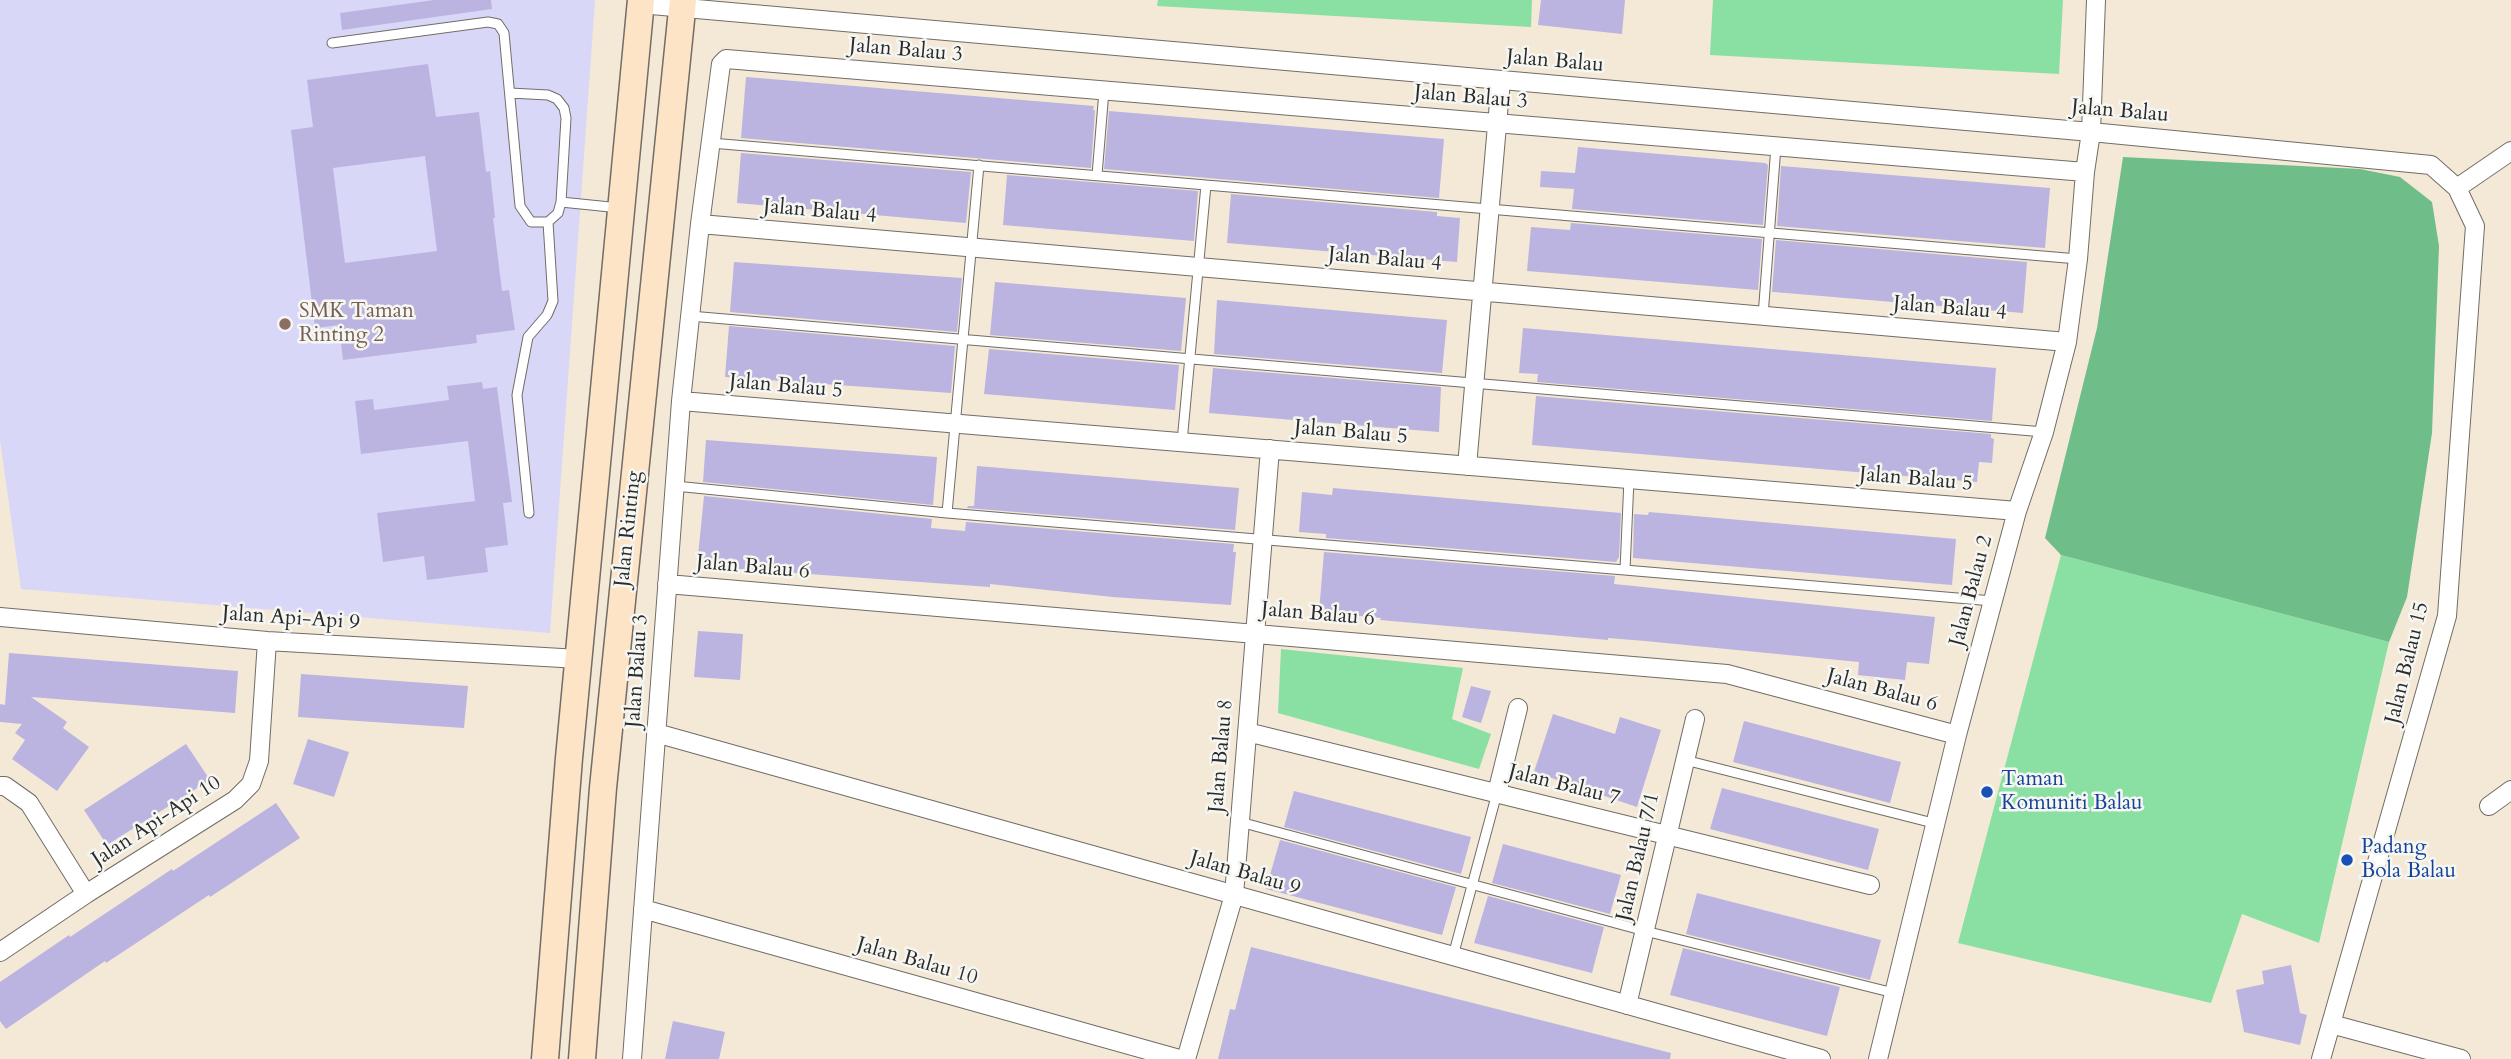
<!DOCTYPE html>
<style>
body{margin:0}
canvas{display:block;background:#f4e8d6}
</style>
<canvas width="2511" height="1059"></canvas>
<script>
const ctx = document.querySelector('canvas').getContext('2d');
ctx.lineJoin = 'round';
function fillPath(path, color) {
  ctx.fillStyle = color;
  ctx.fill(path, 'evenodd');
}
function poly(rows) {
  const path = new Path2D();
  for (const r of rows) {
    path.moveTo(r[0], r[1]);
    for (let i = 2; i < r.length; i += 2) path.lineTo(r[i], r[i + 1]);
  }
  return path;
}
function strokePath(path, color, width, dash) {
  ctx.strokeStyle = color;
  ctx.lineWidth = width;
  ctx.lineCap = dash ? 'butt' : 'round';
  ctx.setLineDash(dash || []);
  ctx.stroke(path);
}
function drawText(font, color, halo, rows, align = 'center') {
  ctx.font = font + ' Cardo,serif';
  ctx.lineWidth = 5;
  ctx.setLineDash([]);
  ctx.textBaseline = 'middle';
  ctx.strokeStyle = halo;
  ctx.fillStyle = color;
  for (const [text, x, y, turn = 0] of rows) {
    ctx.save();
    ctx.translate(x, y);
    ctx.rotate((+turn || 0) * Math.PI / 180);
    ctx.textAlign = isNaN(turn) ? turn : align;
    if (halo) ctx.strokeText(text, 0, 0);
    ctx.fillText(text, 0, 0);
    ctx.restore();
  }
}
fillPath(poly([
 [0,0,595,0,550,633,21,589,0,440]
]), '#d8d7f8');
fillPath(poly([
 [1158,0,1532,0,1531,27,1157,6],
 [1713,0,2063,0,2059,74,1710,55],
 [2061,555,2389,642,2319,943,2242,914,2211,1003,1958,943],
 [1281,649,1463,668,1452,719,1491,734,1479,769,1278,713]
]), '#8ae0a3');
fillPath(poly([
 [2123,157,2360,169,2400,177,2432,202,2439,246,2432,433,2407,597,2389,642,2061,555,2045,538,2097,328]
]), '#6fbe89');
fillPath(poly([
 [434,0,491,0,492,9,342,30,340,13],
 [1541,0,1625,0,1622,34,1538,25],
 [428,64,436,117,479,112,486,172,490,171,495,218,493,218,502,291,509,290,515,330,476,335,477,343,343,360,339,325,315,328,291,130,313,127,307,80],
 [425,156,437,251,345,263,333,168],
 [746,77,1094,106,1093,110,1095,110,1091,168,741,138],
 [1109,111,1444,139,1439,198,1104,169],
 [1578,147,1765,163,1768,165,1763,225,1572,209,1574,189,1540,187,1541,171,1575,173],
 [741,153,971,172,966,223,737,203],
 [1781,166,2050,188,2045,248,1777,226],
 [1007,175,1198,191,1194,241,1003,225],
 [1231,194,1437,212,1437,216,1460,218,1457,262,1227,243],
 [1571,223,1762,239,1758,290,1527,271,1531,227,1570,230],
 [1776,240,2027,262,2023,313,1774,292,1772,292],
 [734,262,962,278,957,332,730,312],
 [995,282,1186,298,1181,351,990,335],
 [1217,300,1447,320,1442,373,1214,354],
 [729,326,955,346,951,393,725,377],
 [1523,328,1996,368,1992,421,1537,382,1538,374,1519,373],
 [989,349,1179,365,1175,410,984,394],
 [1213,368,1441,387,1439,432,1209,413],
 [482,382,483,389,497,387,512,502,503,503,508,545,485,548,488,572,427,580,424,556,383,562,377,513,475,501,468,441,361,454,355,401,373,399,374,410,449,400,447,386],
 [1536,396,1991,434,1991,438,1994,439,1992,463,1979,462,1977,482,1532,445],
 [706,440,937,457,933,505,703,482],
 [977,466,1239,488,1235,530,967,508,968,506,974,506],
 [1333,488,1621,513,1619,557,1616,562,1326,538,1326,534,1299,532,1302,492,1332,495],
 [704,496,932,519,931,528,965,531,966,522,1234,544,1233,552,1236,552,1231,605,1113,597,990,584,990,587,697,566],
 [1649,512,1956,539,1952,585,1633,558,1634,514,1648,515],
 [1324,552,1615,576,1614,584,1935,617,1929,664,1907,662,1905,680,1858,675,1859,662,1645,641,1608,638,1608,640,1380,620,1381,618,1319,612],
 [698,631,743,634,740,680,694,677],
 [9,653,238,671,235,713,31,697,67,722,63,728,89,747,57,791,12,759,25,740,15,733,22,724,0,722,0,704,5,705],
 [301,674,468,686,464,728,298,717],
 [1471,686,1491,691,1481,723,1462,717],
 [1553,714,1615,734,1620,717,1661,730,1637,807,1534,772],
 [1744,721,1901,762,1890,803,1733,762],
 [308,739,349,752,334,797,293,784],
 [186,744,210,780,107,845,84,810],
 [1722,788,1879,829,1868,870,1710,829],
 [1294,791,1471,837,1461,874,1284,827],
 [276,803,300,838,210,897,209,895,106,963,105,961,6,1029,0,1021,0,982,69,935,70,937,172,869,173,871],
 [1280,840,1456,887,1442,935,1266,889],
 [1503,844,1621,875,1610,914,1492,883],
 [1697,893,1881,940,1870,980,1686,934],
 [1488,896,1604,927,1592,973,1474,943],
 [1251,947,1671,1053,1670,1059,1218,1059,1230,1009,1235,1010],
 [1683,948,1840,987,1827,1036,1670,995],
 [2291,965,2300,1013,2307,1015,2300,1045,2244,1032,2236,990,2264,984,2262,971],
 [673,1021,725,1032,719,1059,665,1059]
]), '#bbb4e0');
const lane = poly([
 [332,43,488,22,498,24,504,33,520,206,531,222,548,222,558,213,561,202,620,208],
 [510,93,548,95,557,99,564,108,566,118,561,202],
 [711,143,2078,259],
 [1097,175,1104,91],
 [690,316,2044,432],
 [1763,316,1776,146],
 [1182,442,1206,185],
 [675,486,947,513,1993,601],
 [529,513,517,395,528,337,547,315,553,301,548,222],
 [947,513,979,165],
 [1625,570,1629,479],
 [1685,760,1937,824],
 [1240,822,1645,931,1894,993],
 [1453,956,1497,793]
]);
const street = poly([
 [640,4,2091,132,2431,165,2457,188,2475,226,2447,616,2321,1059],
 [2457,188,2511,151],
 [700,224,2067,342],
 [681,401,2017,511],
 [1467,466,1501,80],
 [667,584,1727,674,1957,735],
 [0,617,267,641,579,659],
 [1247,732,1870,885],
 [656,733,1821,1059],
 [0,786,5,786,29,803,86,894],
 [1497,793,1518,708],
 [2489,806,2511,790],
 [643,909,1179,1059],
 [0,952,86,894,235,800,251,784,259,761,267,641],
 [1627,1005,1695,719],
 [2331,1024,2461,1059],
 [632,1059,681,401,700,224,721,64,726,59,2085,172],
 [1186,1059,1234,895,1270,449],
 [1878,1059,1957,735,2017,511,2044,432,2067,342,2078,259,2085,172,2091,132,2096,0]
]);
const secondary = poly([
 [545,1059,569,758,641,0],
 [582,1059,603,788,683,0]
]);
strokePath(lane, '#716d67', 11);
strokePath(street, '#716d67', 20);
strokePath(secondary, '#716d67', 29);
strokePath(lane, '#fff', 9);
strokePath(street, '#fff', 18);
strokePath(secondary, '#fee4c6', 26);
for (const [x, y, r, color] of [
 [285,324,7,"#8d6e63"],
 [1987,792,7,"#1a4fb4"],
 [2347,860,7,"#1a4fb4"]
]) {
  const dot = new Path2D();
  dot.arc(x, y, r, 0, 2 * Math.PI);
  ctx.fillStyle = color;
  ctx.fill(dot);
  strokePath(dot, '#f6f6f2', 2.5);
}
drawText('21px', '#2b2b2b', '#f6f6f2', [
 ["Jalan Balau 3",906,51,5],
 ["Jalan Balau",1555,62,5],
 ["Jalan Balau 3",1471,98,5],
 ["Jalan Balau",2120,112,5],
 ["Jalan Balau 4",820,212,5],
 ["Jalan Balau 4",1385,260,5],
 ["Jalan Balau 4",1950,309,5],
 ["Jalan Balau 5",786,387,5],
 ["Jalan Balau 5",1351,433,5],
 ["Jalan Balau 5",1916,480,5],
 ["Jalan Rinting",629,529,-84],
 ["Jalan Balau 6",753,568,5],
 ["Jalan Balau 2",1972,591,-75],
 ["Jalan Balau 6",1318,615,5],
 ["Jalan Api-Api 9",291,619,4],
 ["Jalan Balau 15",2408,663,-76],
 ["Jalan Balau 3",638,671,-86],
 ["Jalan Balau 6",1882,691,15],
 ["Jalan Balau 8",1222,756,-85],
 ["Jalan Balau 7",1564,786,14],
 ["Jalan Api-Api 10",157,822,-33],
 ["Jalan Balau 7/1",1639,857,-77],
 ["Jalan Balau 9",1245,874,16],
 ["Jalan Balau 10",917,962,16]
]);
drawText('21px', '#785e54', '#f6f6f2', [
 ["SMK Taman",299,312],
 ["Rinting 2",299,336]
], 'left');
drawText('21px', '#164399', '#f6f6f2', [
 ["Taman",2001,780],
 ["Komuniti Balau",2001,804],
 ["Padang",2361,848],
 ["Bola Balau",2361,872]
], 'left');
</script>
